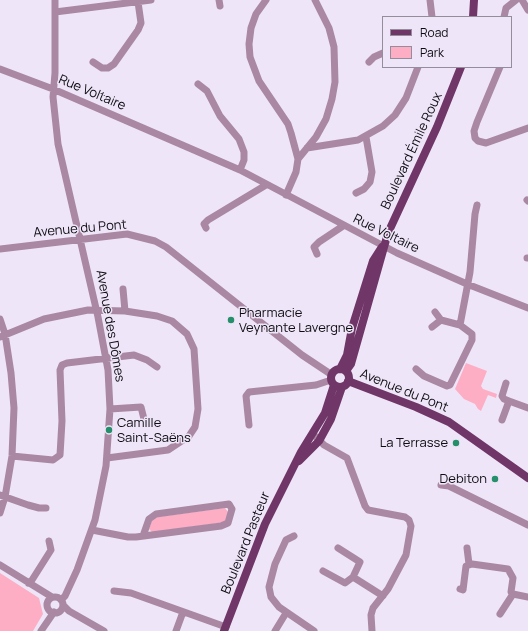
<!DOCTYPE html>
<meta charset="utf-8">
<style>
body{margin:0}
#map{position:relative;width:528px;height:631px;overflow:hidden;background:#eee6f8;font-family:Manrope,sans-serif}
canvas{display:block}
.legend{position:absolute;left:382px;top:16px;width:130px;height:52px;box-sizing:border-box;background:#eee6f8;border:1px solid #948e9c;margin:0;padding:5px 7px;list-style:none;font-size:12px;color:#0e0b11}
.legend li{display:flex;align-items:center;gap:8px;height:20px}
.legend b{width:20px;border:1px solid #948e9c}
</style>
<div id="map">
<canvas width="528" height="631"></canvas>
<ul class="legend">
<li><b style="height:5px;background:#703667"></b>Road</li>
<li><b style="height:11px;background:#fdaec4"></b>Park</li>
</ul>
</div>
<script>
const ctx = document.querySelector('canvas').getContext('2d');
ctx.lineJoin = 'round';
function fillPath(path, color) {
  ctx.fillStyle = color;
  ctx.fill(path, 'evenodd');
}
function poly(rows) {
  const path = new Path2D();
  for (const r of rows) {
    if (r.length === 3) {
      path.moveTo(r[0] + r[2], r[1]);
      path.arc(r[0], r[1], r[2], 0, 2 * Math.PI);
      continue;
    }
    path.moveTo(r[0], r[1]);
    for (let i = 2; i < r.length; i += 2) path.lineTo(r[i], r[i + 1]);
  }
  return path;
}
function strokePath(path, color, width, dash) {
  ctx.strokeStyle = color;
  ctx.lineWidth = width;
  ctx.lineCap = dash ? 'butt' : 'round';
  ctx.setLineDash(dash || []);
  ctx.stroke(path);
}
function drawText(font, color, halo, rows, align = 'center') {
  ctx.font = font + ' Manrope,sans-serif';
  ctx.lineWidth = 3;
  ctx.setLineDash([]);
  ctx.textBaseline = 'middle';
  ctx.strokeStyle = halo;
  ctx.fillStyle = color;
  for (const [text, x, y, turn = 0] of rows) {
    ctx.save();
    ctx.translate(x, y);
    ctx.rotate((+turn || 0) * Math.PI / 180);
    ctx.textAlign = isNaN(turn) ? turn : align;
    if (halo) ctx.strokeText(text, 0, 0);
    ctx.fillText(text, 0, 0);
    ctx.restore();
  }
}
fillPath(poly([
 [466,363,487,371,481,386,483,389,497,394,496,398,488,395,481,411,478,409,475,404,464,399,455,389],
 [225,508,228,512,226,521,220,523,152,532,149,529,152,520,157,517],
 [0,573,39,598,43,614,33,631,0,631]
]), '#fdaec4');
strokePath(poly([
 [55,0,55,73,53,97,58,144,98,317,108,370,110,409,106,466,95,520,77,570,65,596,61,600],
 [219,0,220,6],
 [266,0,256,14,251,28,249,44,250,57,259,81,288,124,291,133,298,159,296,172,286,195],
 [430,0,432,17],
 [522,0,528,10],
 [55,12,151,0],
 [504,17,506,8,516,0],
 [93,62,102,68,108,68,114,64,138,30,141,23,138,2],
 [369,62,374,57,383,53],
 [500,67,477,122,474,131,475,138,478,141,486,143,528,128],
 [0,69,53,89,240,170,397,253,467,284,528,308],
 [198,84,207,91,220,116,239,139,244,152,244,160,240,170],
 [307,148,358,140,383,126,395,115,406,98,418,67],
 [298,159,316,137,326,119,332,99,335,82,334,47,329,28,315,0],
 [356,193,364,189,370,182,372,172,366,137],
 [527,200,528,201],
 [206,228,204,224,208,220,266,185],
 [0,249,127,234,155,241,166,247,302,355,332,375],
 [317,254,314,247,319,242,343,226],
 [527,258,528,258],
 [123,289,125,311],
 [435,312,441,320,460,325],
 [0,319,5,334,11,373,14,408,12,456,5,497,0,513],
 [432,327,441,320],
 [0,337,44,319,88,310,125,311,157,316,172,321,187,334,194,349,198,409,195,427,189,436,168,450,107,458],
 [416,369,424,376,447,386,450,385,472,340,472,334,460,325,470,272,475,214,477,205],
 [506,383,502,396,504,399,509,401],
 [110,409,141,407,144,419],
 [502,420,509,401,528,408],
 [249,425,246,396,249,392,316,385,331,380],
 [313,434,324,445,347,458,365,506,368,510,405,517,409,520,411,526,406,555,388,589,373,608,371,615,372,631],
 [12,456,53,460,60,455,62,421,60,370,62,365,67,363,134,355,147,360,157,367],
 [441,485,449,486,528,525],
 [0,495,28,505,39,508,46,508],
 [92,530,128,537,136,537,221,526,228,523,232,509,229,504,156,514,149,519,143,536],
 [294,536,286,540,275,564,269,587,271,597,279,607,314,631],
 [338,548,360,562,353,577],
 [467,548,469,564],
 [0,565,52,597],
 [323,571,345,583,353,577,383,596],
 [28,583,32,580,51,550,49,541],
 [460,589,463,590,466,566,472,564,508,569,513,578,511,592,513,594,528,597],
 [114,591,131,593,226,627],
 [55,605,8],
 [63,605,69,611,104,631],
 [500,614,513,594],
 [41,631,54,612],
 [176,631,183,612],
 [275,631,286,613]
]), '#aa88a3', 7);
strokePath(poly([
 [473,17,474,0],
 [340,369,347,355,352,328,373,261,382,247],
 [340,378,9],
 [346,371,351,364,388,233,437,127,461,67],
 [348,381,416,407,449,422,528,478],
 [299,461,319,441,331,419,342,387],
 [224,631,265,524,301,452,325,413,334,385]
]), '#703667', 8);
for (const [x, y, r, color] of [
 [231,320,4,"#258f6c"],
 [109,430,4,"#258f6c"],
 [456,443,4,"#258f6c"],
 [495,479,4,"#258f6c"]
]) {
  const dot = new Path2D();
  dot.arc(x, y, r, 0, 2 * Math.PI);
  ctx.fillStyle = color;
  ctx.fill(dot);
  strokePath(dot, '#eee6f8', 1.5);
}
drawText('13px', '#0e0b11', '#eee6f8', [
 ["Rue Voltaire",92,93,23],
 ["Boulevard Émile Roux",412,151,-65],
 ["Avenue du Pont",80,229,-5],
 ["Rue Voltaire",386,234,26],
 ["Avenue des Dômes",110,326,80],
 ["Avenue du Pont",404,391,22],
 ["Boulevard Pasteur",246,543,-68]
]);
drawText('13px', '#0e0b11', '#eee6f8', [
 ["Pharmacie",239,313],
 ["Veynante Lavergne",239,328],
 ["Camille",117,423],
 ["Saint-Saëns",117,438],
 ["La Terrasse",448,443,"right"],
 ["Debiton",487,479,"right"]
], 'left');
</script>
